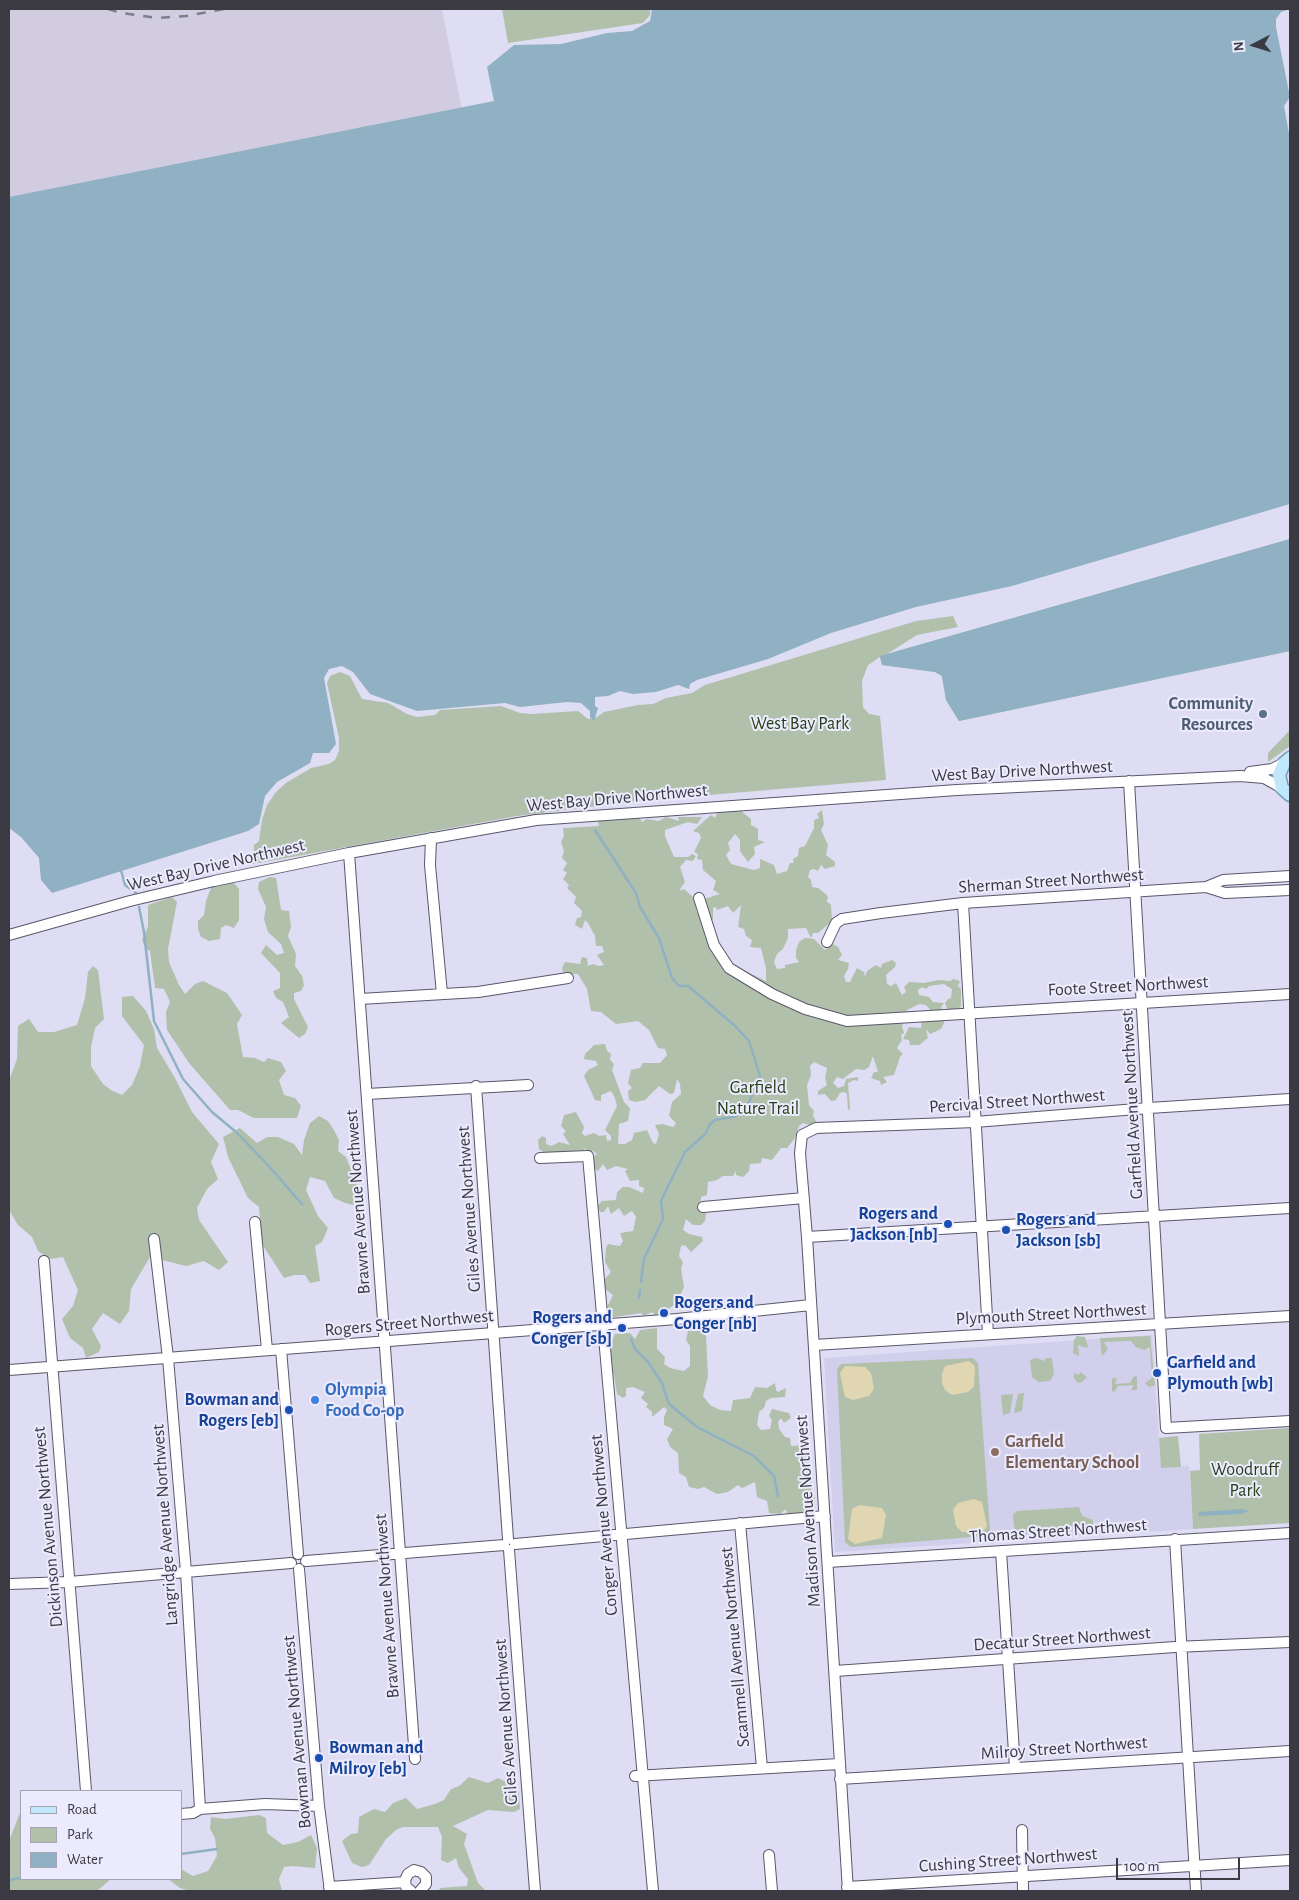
<!DOCTYPE html>
<style>
body{margin:0}
#map{position:relative;width:1299px;height:1900px;overflow:hidden;background:#dfddf4;font-family:"Alegreya Sans",sans-serif}
canvas{display:block}
.frame{position:absolute;inset:0;border:10px solid #3b3a43;pointer-events:none}
.legend{position:absolute;left:20px;top:1790px;width:162px;height:90px;box-sizing:border-box;background:#ecebfd;border:1px solid #a5a4b3;margin:0;padding:6px 9px;list-style:none;font-size:15px;color:#3b3a43}
.legend li{display:flex;align-items:center;gap:10px;height:25px}
.legend b{width:25px;border:1px solid #a5a4b3}
.north{position:absolute;left:1229px;top:20px;width:50px;height:50px;-webkit-text-stroke:4px #ecebfd;paint-order:stroke;rotate:265deg;font-size:14px;font-weight:700;line-height:20px;text-align:center;color:#3b3a43}
.north::after{content:'';display:block;margin:auto;width:18px;height:22px;background:#3b3a43;clip-path:polygon(50% 0,100% 100%,50% 72%,0 100%)}
.scale{position:absolute;left:1116px;top:1858px;width:124px;height:22px;box-sizing:border-box;border:2px solid #3b3a43;border-top:0;padding-left:6px;font-size:15px;line-height:18px;white-space:nowrap;color:#3b3a43;-webkit-text-stroke:4px #ecebfd;paint-order:stroke}
</style>
<div id="map">
<canvas width="1299" height="1900"></canvas>
<div class="frame"></div>
<ul class="legend">
<li><b style="height:6px;background:#c1e7fa"></b>Road</li>
<li><b style="height:14px;background:#b1c0aa"></b>Park</li>
<li><b style="height:14px;background:#90b1c3"></b>Water</li>
</ul>
<div class="north">N</div>
<div class="scale">100 m</div>
</div>
<script>
const ctx = document.querySelector('canvas').getContext('2d');
ctx.lineJoin = 'round';
function fillPath(path, color) {
  ctx.fillStyle = color;
  ctx.fill(path, 'evenodd');
}
function poly(rows) {
  const path = new Path2D();
  for (const r of rows) {
    path.moveTo(r[0], r[1]);
    for (let i = 2; i < r.length; i += 2) path.lineTo(r[i], r[i + 1]);
  }
  return path;
}
function strokePath(path, color, width, dash) {
  ctx.strokeStyle = color;
  ctx.lineWidth = width;
  ctx.lineCap = dash ? 'butt' : 'round';
  ctx.setLineDash(dash || []);
  ctx.stroke(path);
}
function drawText(font, color, halo, rows, align = 'center') {
  ctx.font = font + ' "Alegreya Sans",sans-serif';
  ctx.lineWidth = 4;
  ctx.setLineDash([]);
  ctx.textBaseline = 'middle';
  ctx.strokeStyle = halo;
  ctx.fillStyle = color;
  for (const [text, x, y, turn = 0] of rows) {
    ctx.save();
    ctx.translate(x, y);
    ctx.rotate((+turn || 0) * Math.PI / 180);
    ctx.textAlign = isNaN(turn) ? turn : align;
    if (halo) ctx.strokeText(text, 0, 0);
    ctx.fillText(text, 0, 0);
    ctx.restore();
  }
}
fillPath(poly([
 [1152,1335,1161,1468,1189,1466,1193,1529,835,1552,824,1358]
]), '#d2cfec');
fillPath(poly([
 [9,9,442,9,464,120,9,200]
]), '#d2cce1');
fillPath(poly([
 [502,9,650,9,650,15,643,23,508,43],
 [1290,539,1290,651,959,721,946,700,942,676,935,672,882,665,880,657,868,665,862,681,863,707,869,714,880,716,886,780,638,801,517,816,253,864,254,845,259,841,262,820,267,805,276,792,286,783,311,768,329,764,335,760,339,751,339,738,327,683,330,676,340,672,350,676,362,699,388,703,407,714,417,717,435,715,440,710,501,706,520,713,531,714,578,711,588,719,597,717,604,712,638,705,653,704,666,698,692,693,705,685,916,621,953,616,958,627,917,635,887,654],
 [1290,730,1290,746,1268,762,1268,753],
 [740,810,751,819,751,825,758,829,758,840,765,842,754,847,755,854,748,862,740,851,740,840,735,834,728,843,730,850,726,855,731,864,754,870,760,868,760,859,774,865,777,874,787,871,790,863,794,863,793,859,798,856,799,848,805,846,814,828,814,820,819,818,817,814,822,810,824,824,821,830,828,845,826,855,835,862,835,866,825,869,821,865,818,871,814,869,810,870,808,877,811,880,812,887,818,888,827,895,828,899,826,901,831,905,832,921,818,933,813,933,811,938,806,928,788,929,788,938,783,949,777,954,774,962,777,969,785,968,785,965,799,962,796,958,796,950,799,942,805,938,814,939,825,950,831,943,838,947,842,955,838,960,849,963,848,969,844,976,846,982,850,982,857,968,864,972,865,977,867,971,876,965,881,968,882,964,892,960,896,963,895,967,886,975,887,984,891,986,896,983,902,995,906,992,904,987,909,982,924,983,938,980,950,981,953,979,960,981,958,986,961,989,961,1007,950,1011,947,1008,945,1003,948,999,951,998,952,989,944,984,929,986,926,989,922,987,918,990,919,995,929,997,933,1002,944,1003,941,1007,944,1023,941,1029,930,1034,926,1029,928,1038,919,1045,910,1045,909,1040,903,1039,909,1027,921,1028,922,1020,932,1012,926,1005,919,1004,907,1010,902,1026,904,1033,901,1035,902,1040,897,1048,903,1054,900,1057,894,1075,883,1077,887,1082,881,1085,880,1081,871,1078,874,1072,878,1072,873,1056,869,1067,864,1070,856,1069,843,1079,837,1077,833,1083,838,1088,844,1086,846,1079,858,1077,858,1081,854,1080,848,1083,850,1109,848,1110,847,1094,844,1092,840,1093,836,1100,831,1101,825,1094,818,1095,818,1091,827,1085,825,1078,827,1068,814,1062,810,1066,811,1075,807,1085,809,1105,814,1111,813,1116,816,1121,812,1126,803,1123,799,1126,795,1138,787,1148,781,1148,772,1160,762,1158,761,1163,750,1164,749,1171,743,1177,736,1175,736,1171,733,1176,723,1176,717,1180,708,1182,707,1195,701,1197,700,1206,697,1207,706,1213,705,1221,701,1225,693,1225,686,1219,683,1230,689,1234,702,1237,703,1241,691,1252,685,1245,681,1246,679,1256,683,1262,681,1269,684,1287,676,1304,668,1309,660,1320,652,1312,644,1316,641,1313,609,1318,605,1311,613,1295,600,1285,611,1272,605,1262,606,1248,608,1244,620,1246,623,1241,620,1233,633,1231,636,1217,632,1211,624,1216,619,1208,611,1214,608,1206,604,1212,600,1212,597,1206,602,1201,616,1200,617,1192,623,1187,629,1187,643,1193,644,1188,639,1186,639,1180,630,1181,625,1171,628,1169,616,1166,607,1170,603,1164,598,1171,592,1167,590,1160,597,1154,593,1151,588,1153,585,1148,583,1153,578,1150,572,1155,553,1152,548,1155,539,1149,538,1140,542,1136,546,1138,546,1144,552,1146,559,1142,570,1145,563,1134,566,1131,561,1126,564,1115,576,1112,584,1127,582,1133,585,1136,594,1133,599,1136,606,1135,607,1141,611,1140,611,1136,605,1130,617,1106,615,1098,611,1091,601,1095,601,1101,595,1100,584,1076,588,1070,598,1065,596,1061,584,1059,585,1054,594,1045,605,1044,607,1051,611,1054,610,1060,614,1064,612,1070,624,1102,630,1108,628,1121,619,1124,618,1144,625,1144,632,1140,634,1133,647,1130,653,1143,656,1144,659,1134,655,1125,663,1124,673,1127,676,1123,669,1116,672,1102,681,1094,680,1084,677,1079,674,1093,670,1094,659,1086,645,1100,636,1102,629,1100,628,1091,632,1088,628,1083,631,1070,640,1068,643,1063,660,1063,667,1055,665,1049,658,1048,649,1030,638,1021,616,1024,601,1012,591,1011,587,989,578,974,564,974,562,968,565,962,580,964,582,957,587,958,588,966,593,964,599,966,604,965,597,955,604,952,602,946,596,946,595,936,588,923,585,920,582,929,575,925,577,918,581,917,582,911,574,903,576,897,567,888,569,885,563,879,567,873,563,870,567,863,562,858,564,851,561,842,564,836,563,828,599,826,598,822,601,817,637,814,642,822,647,819,659,821,666,817,679,821,678,817,702,817,697,824,688,822,665,830,665,836,674,857,688,857,692,854,696,856,693,861,686,860,680,867,685,882,679,891,684,889,694,898,697,905,696,911,702,916,721,945,719,953,734,966,736,970,745,971,766,981,766,968,761,948,750,947,752,940,746,936,744,929,738,927,741,905,733,913,728,906,717,910,716,907,713,908,713,920,707,919,703,905,704,899,720,894,713,890,716,881,703,870,702,860,697,859,698,854,694,852,701,838,699,833,693,831,711,815,715,818,718,811],
 [270,877,276,878,281,910,289,911,291,927,288,936,296,954,295,966,302,976,304,985,301,991,294,993,294,999,308,1027,305,1034,299,1038,281,1023,289,1017,283,1002,276,998,273,991,280,988,280,973,261,953,266,945,277,955,284,953,281,944,268,932,264,919,266,907,258,889,259,882],
 [232,881,239,889,239,920,234,928,226,925,221,928,220,939,209,941,201,937,198,929,198,921,204,915,206,901,212,885],
 [172,897,177,902,168,949,169,962,179,985,185,994,195,984,203,981,227,993,242,1015,237,1024,243,1057,255,1058,264,1062,268,1058,281,1062,286,1071,279,1080,284,1095,295,1098,301,1106,297,1118,254,1118,238,1110,230,1110,189,1063,167,1030,166,1012,170,1002,164,989,155,988,150,951,145,948,142,940,148,927,148,905],
 [93,966,98,970,104,1019,95,1028,91,1047,91,1066,103,1084,111,1090,122,1095,132,1085,140,1066,144,1045,122,1016,122,997,133,996,146,1011,154,1029,157,1048,175,1078,192,1112,219,1144,211,1162,218,1179,207,1189,197,1208,199,1220,228,1262,219,1270,204,1261,186,1266,150,1257,131,1289,129,1311,120,1324,103,1313,92,1329,101,1346,99,1352,86,1358,83,1348,70,1338,62,1319,73,1306,78,1290,63,1257,50,1259,38,1251,32,1237,18,1225,9,1210,9,1081,17,1059,18,1026,29,1019,38,1032,54,1032,77,1025,85,998,88,972],
 [319,1116,328,1121,334,1130,339,1140,338,1151,346,1157,357,1185,357,1201,353,1205,345,1203,334,1198,325,1181,310,1177,306,1190,318,1216,328,1228,322,1242,315,1246,320,1281,310,1283,305,1275,294,1275,284,1278,262,1244,259,1207,248,1198,228,1157,223,1137,240,1128,257,1143,267,1137,278,1137,294,1144,302,1155,304,1140,310,1123],
 [657,1328,657,1349,665,1357,664,1364,670,1368,684,1371,690,1366,690,1346,686,1340,688,1331,701,1331,706,1336,708,1376,703,1396,710,1405,720,1410,731,1411,733,1400,750,1398,755,1387,767,1388,775,1383,776,1390,778,1392,786,1388,785,1397,771,1398,766,1401,764,1408,759,1412,757,1425,761,1430,770,1429,772,1420,769,1416,772,1409,789,1413,791,1418,784,1423,781,1418,778,1422,779,1429,785,1437,790,1438,791,1446,805,1445,808,1455,812,1496,808,1498,815,1497,815,1513,787,1517,786,1509,780,1514,769,1513,767,1501,757,1497,755,1482,742,1488,738,1485,728,1492,717,1494,704,1487,698,1489,689,1487,686,1477,679,1473,678,1453,670,1447,667,1439,673,1429,664,1425,664,1417,667,1410,664,1407,652,1417,652,1412,646,1407,648,1404,641,1398,645,1392,633,1387,626,1388,626,1396,623,1398,617,1394,614,1375,610,1367,606,1344,612,1341,615,1334,630,1333,635,1339,640,1330],
 [1077,1336,1085,1337,1088,1346,1087,1348,1078,1345,1079,1356,1073,1353,1074,1340],
 [1150,1336,1155,1385,1153,1386,1149,1387,1145,1383,1152,1378,1150,1347,1144,1350,1136,1347,1131,1341,1104,1342,1108,1349,1102,1356,1100,1338],
 [973,1358,978,1363,990,1530,985,1536,851,1547,845,1542,837,1369,841,1364],
 [1037,1358,1044,1361,1046,1358,1052,1358,1054,1374,1050,1381,1039,1382,1032,1377,1030,1360],
 [1080,1372,1087,1377,1082,1382,1078,1383,1074,1378,1074,1373,1079,1375],
 [1134,1376,1137,1377,1137,1390,1131,1390,1134,1385,1118,1386,1114,1392,1112,1391,1112,1378,1117,1378,1115,1384,1130,1383],
 [1024,1393,1022,1411,1014,1413,1018,1394],
 [1013,1394,1010,1413,1003,1415,1001,1395],
 [1290,1428,1290,1523,1193,1529,1190,1471,1200,1470,1199,1434],
 [1178,1436,1181,1467,1161,1468,1159,1438],
 [1079,1507,1082,1516,1093,1520,1093,1526,1086,1525,1084,1528,1078,1529,1077,1526,1072,1526,1068,1530,1039,1532,1029,1529,1026,1531,1027,1534,1015,1535,1013,1515,1017,1511],
 [469,1777,488,1783,498,1778,510,1784,519,1792,520,1809,514,1812,488,1810,453,1826,467,1834,464,1844,478,1883,486,1891,492,1891,439,1891,440,1888,467,1886,468,1879,459,1868,456,1858,448,1863,441,1860,442,1837,438,1827,403,1827,396,1830,386,1839,369,1865,362,1867,352,1863,342,1841,351,1834,358,1833,359,1817,374,1809,385,1812,393,1803,406,1798,417,1809,435,1804,444,1800,451,1789,459,1786],
 [20,1813,21,1879,111,1879,97,1891,9,1891,9,1841],
 [259,1815,266,1818,267,1833,283,1845,298,1842,311,1835,317,1848,315,1868,291,1866,284,1867,279,1879,282,1891,190,1891,180,1888,168,1879,181,1879,181,1869,193,1876,208,1871,217,1856,215,1838,210,1829,211,1817,226,1819]
]), '#b1c0aa');
fillPath(poly([
 [969,1361,975,1366,974,1387,968,1392,952,1395,945,1390,942,1383,942,1374,945,1366],
 [845,1366,865,1367,871,1373,874,1389,869,1396,853,1400,845,1397,840,1373],
 [974,1499,982,1502,987,1526,982,1533,962,1532,956,1526,953,1510,958,1503],
 [859,1505,882,1508,886,1515,882,1538,855,1544,848,1539,852,1509]
]), '#e0d7b2');
fillPath(poly([
 [652,9,1290,9,1281,12,1276,19,1276,27,1290,97,1284,106,1290,139,1290,504,1012,586,916,607,831,633,768,659,697,680,690,684,689,689,678,685,656,692,633,694,620,691,608,696,595,697,595,706,598,708,594,721,590,717,590,711,581,703,567,702,520,707,505,703,417,711,370,694,353,672,342,666,329,669,324,678,336,744,329,753,313,753,310,763,277,782,265,796,259,824,248,831,52,893,41,880,39,858,21,837,9,828,9,197,494,101,487,67,514,45,561,44,607,33,632,31,650,21],
 [1290,539,1290,651,959,721,946,700,942,676,935,672,882,665,880,656],
 [1241,1509,1249,1511,1241,1514,1198,1516,1199,1512]
]), '#90b1c3');
strokePath(poly([
 [595,830,636,893,640,907,659,938,672,978,679,986,688,986,734,1025,749,1041,760,1076,747,1107,734,1117,715,1120,710,1124,706,1133,685,1152,678,1166,661,1201,663,1219,644,1259,641,1282],
 [121,870,125,885,136,893],
 [139,907,144,932,154,1021,183,1079,212,1112,236,1132,266,1163,302,1204],
 [639,1298,640,1290],
 [631,1339,635,1349,648,1362,662,1383,669,1404,697,1427,754,1456,774,1476,778,1496],
 [181,1854,217,1849],
 [9,1880,21,1878]
]), '#90b1c3', 2.5);
const minor = poly([
 [1250,772,1272,769,1284,763],
 [1129,781,1166,1428,1290,1421],
 [431,838,430,865,442,994],
 [349,853,415,1759],
 [1206,887,1225,893,1290,890],
 [699,898,714,945,729,968,772,994,805,1009,847,1021,1290,994],
 [963,903,988,1334],
 [9,935,130,901,214,881,349,853,536,820,957,790,1240,776,1264,778,1282,788],
 [827,942,836,923,842,919,881,913,963,903,1206,887,1223,880,1290,876],
 [360,999,478,992,568,978],
 [476,1086,508,1539],
 [367,1094,528,1085],
 [540,1158,588,1156,653,1891],
 [703,1207,804,1198],
 [255,1222,267,1350],
 [807,1237,1290,1208],
 [154,1239,168,1358,186,1572,200,1809],
 [44,1261,86,1791],
 [814,1345,1290,1316],
 [281,1349,298,1554],
 [9,1370,677,1319,811,1305],
 [740,1523,762,1768],
 [1175,1539,1196,1891],
 [515,1544,825,1516],
 [509,1550,535,1891],
 [1001,1551,1015,1768],
 [306,1561,504,1545],
 [828,1562,1290,1533],
 [299,1569,319,1806,330,1891],
 [9,1584,69,1582,291,1563],
 [835,1671,1175,1647,1290,1642],
 [635,1776,839,1764],
 [840,1779,1290,1751],
 [181,1814,193,1813,200,1809,265,1804,319,1806],
 [1022,1830,1023,1891],
 [769,1855,772,1891],
 [329,1887,405,1882],
 [847,1887,1290,1860],
 [411,1891,406,1887,405,1880,408,1874,414,1870,421,1872,426,1877,426,1884,420,1891],
 [848,1891,807,1237,800,1153,802,1135,816,1128,975,1122,1149,1108,1290,1099]
]);
const major = poly([
 [1290,758,1284,763,1279,775,1282,788,1290,795]
]);
strokePath(minor, '#59576a', 12);
strokePath(major, '#77a0b8', 15);
strokePath(minor, '#fff', 10);
strokePath(major, '#c1e7fa', 12);
strokePath(poly([
 [108,9,121,13,157,18,186,16,225,9]
]), '#7e7d8c', 2.5, [9, 9]);
for (const [x, y, r, color] of [
 [1263,714,5,"#5c6f8a"],
 [948,1224,5,"#1a4fb4"],
 [1006,1230,5,"#1a4fb4"],
 [664,1313,5,"#1a4fb4"],
 [622,1328,5,"#1a4fb4"],
 [1157,1373,5,"#1a4fb4"],
 [315,1400,5,"#3f7fe0"],
 [289,1410,5,"#1a4fb4"],
 [995,1452,5,"#8d6e63"],
 [319,1758,5,"#1a4fb4"]
]) {
  const dot = new Path2D();
  dot.arc(x, y, r, 0, 2 * Math.PI);
  ctx.fillStyle = color;
  ctx.fill(dot);
  strokePath(dot, '#ecebfd', 2);
}
drawText('bold 18px', '#4e5e75', '#ecebfd', [
 ["Community",1253,704],
 ["Resources",1253,725]
], 'right');
drawText('18px', '#244017', '#ecebfd', [
 ["West Bay Park",800,724],
 ["Garfield",758,1088],
 ["Nature Trail",758,1109],
 ["Woodruff",1245,1470],
 ["Park",1245,1491]
]);
drawText('18px', '#3b3a43', '#ecebfd', [
 ["West Bay Drive Northwest",1022,771,-3],
 ["West Bay Drive Northwest",617,798,-5],
 ["West Bay Drive Northwest",216,865,-13],
 ["Sherman Street Northwest",1051,881,-4],
 ["Foote Street Northwest",1128,986,-3],
 ["Percival Street Northwest",1017,1101,-4],
 ["Garfield Avenue Northwest",1132,1105,-93],
 ["Brawne Avenue Northwest",358,1202,-94],
 ["Giles Avenue Northwest",469,1209,-94],
 ["Plymouth Street Northwest",1051,1314,-3],
 ["Rogers Street Northwest",409,1323,-5],
 ["Madison Avenue Northwest",808,1511,-94],
 ["Langridge Avenue Northwest",165,1525,-94],
 ["Conger Avenue Northwest",604,1525,-95],
 ["Dickinson Avenue Northwest",48,1527,-95],
 ["Thomas Street Northwest",1058,1531,-4],
 ["Brawne Avenue Northwest",387,1606,-94],
 ["Decatur Street Northwest",1062,1639,-4],
 ["Scammell Avenue Northwest",735,1647,-95],
 ["Giles Avenue Northwest",506,1722,-94],
 ["Bowman Avenue Northwest",297,1732,-95],
 ["Milroy Street Northwest",1064,1748,-4],
 ["Cushing Street Northwest",1008,1860,-4]
]);
drawText('bold 18px', '#164399', '#ecebfd', [
 ["Rogers and",938,1214,"right"],
 ["Jackson [nb]",938,1235,"right"],
 ["Rogers and",1016,1220],
 ["Jackson [sb]",1016,1241],
 ["Rogers and",674,1303],
 ["Conger [nb]",674,1324],
 ["Rogers and",612,1318,"right"],
 ["Conger [sb]",612,1339,"right"],
 ["Garfield and",1167,1363],
 ["Plymouth [wb]",1167,1384],
 ["Bowman and",279,1400,"right"],
 ["Rogers [eb]",279,1421,"right"],
 ["Bowman and",329,1748],
 ["Milroy [eb]",329,1769]
], 'left');
drawText('bold 18px', '#366cbe', '#ecebfd', [
 ["Olympia",325,1390],
 ["Food Co-op",325,1411]
], 'left');
drawText('bold 18px', '#785e54', '#ecebfd', [
 ["Garfield",1005,1442],
 ["Elementary School",1005,1463]
], 'left');
</script>
